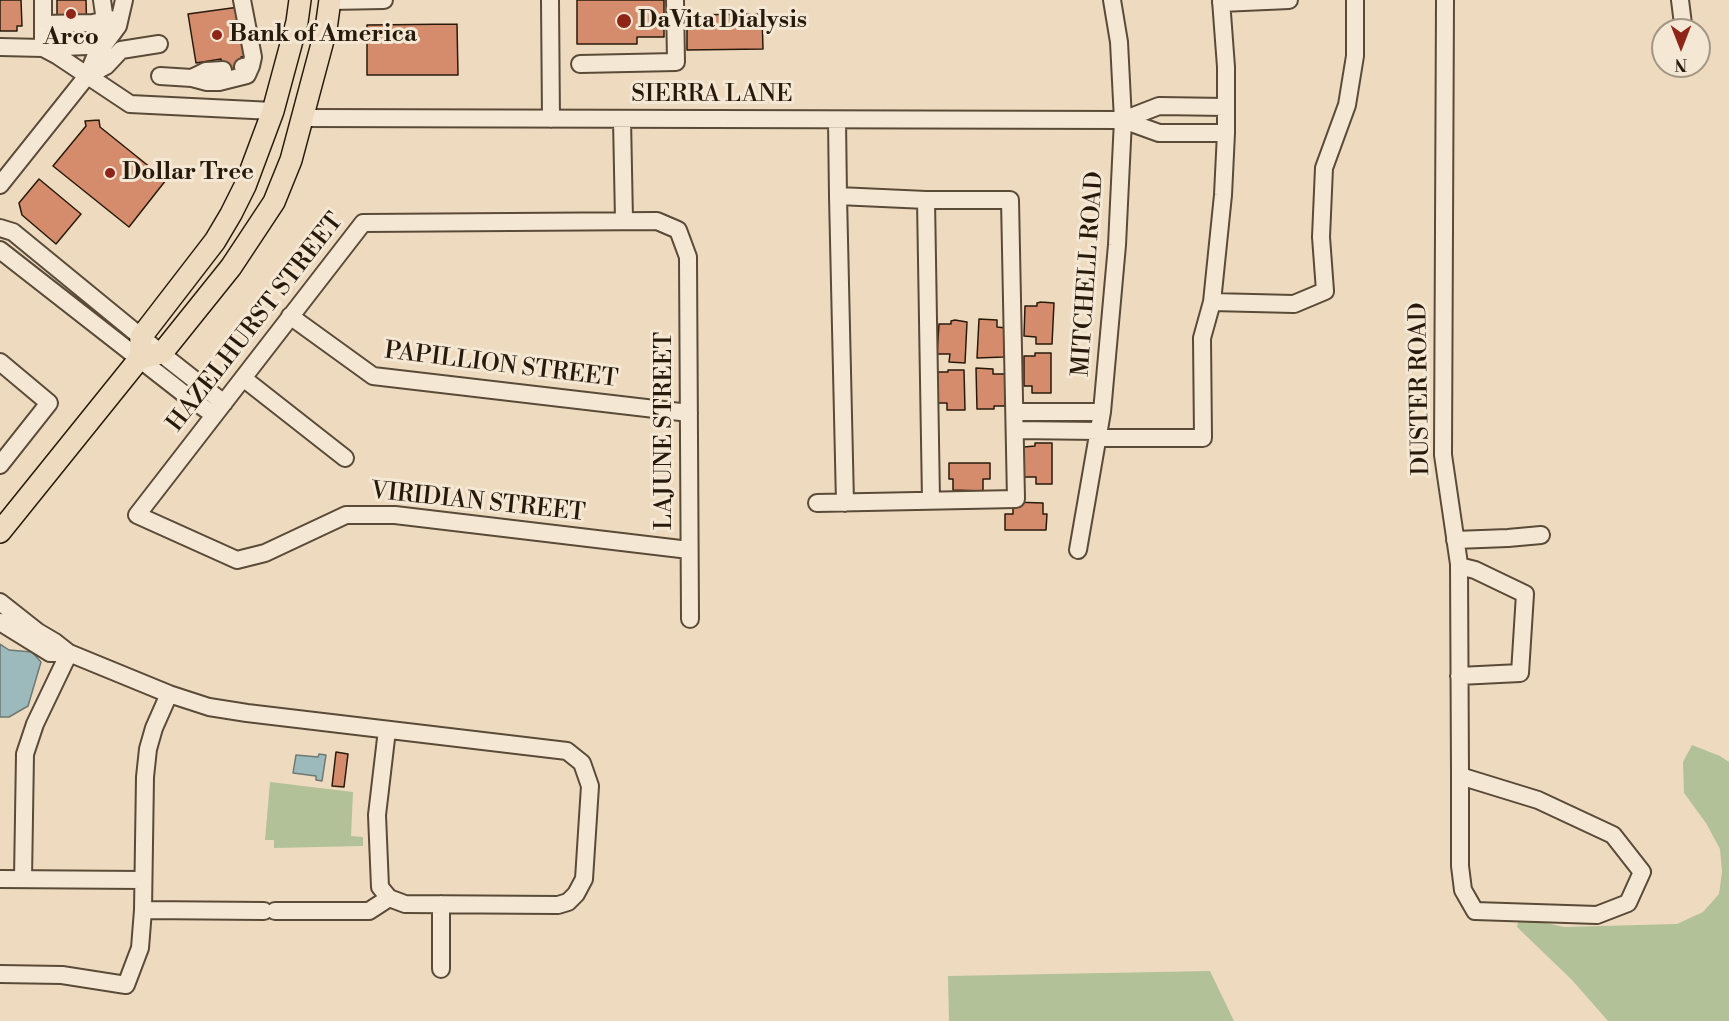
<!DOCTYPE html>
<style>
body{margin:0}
#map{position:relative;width:1729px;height:1021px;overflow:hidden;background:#eedbbf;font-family:"Libre Bodoni",serif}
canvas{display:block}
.north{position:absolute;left:1651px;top:18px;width:60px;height:60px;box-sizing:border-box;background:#f4e8d5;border:2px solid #a29684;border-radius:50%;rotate:180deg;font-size:16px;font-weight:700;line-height:24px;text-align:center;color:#281a0b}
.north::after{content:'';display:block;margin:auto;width:21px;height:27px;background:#8f2418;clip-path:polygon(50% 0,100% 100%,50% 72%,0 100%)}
</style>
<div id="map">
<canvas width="1729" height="1021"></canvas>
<div class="north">N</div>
</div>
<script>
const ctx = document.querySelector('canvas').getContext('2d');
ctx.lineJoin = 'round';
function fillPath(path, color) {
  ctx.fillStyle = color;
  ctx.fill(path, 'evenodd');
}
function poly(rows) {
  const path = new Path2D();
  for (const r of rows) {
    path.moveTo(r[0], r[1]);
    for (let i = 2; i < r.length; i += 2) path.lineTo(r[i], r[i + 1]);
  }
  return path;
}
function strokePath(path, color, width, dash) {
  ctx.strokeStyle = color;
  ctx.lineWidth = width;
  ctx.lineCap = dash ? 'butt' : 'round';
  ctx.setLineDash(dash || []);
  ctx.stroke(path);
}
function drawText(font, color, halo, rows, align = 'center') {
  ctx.font = font + ' "Libre Bodoni",serif';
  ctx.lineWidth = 6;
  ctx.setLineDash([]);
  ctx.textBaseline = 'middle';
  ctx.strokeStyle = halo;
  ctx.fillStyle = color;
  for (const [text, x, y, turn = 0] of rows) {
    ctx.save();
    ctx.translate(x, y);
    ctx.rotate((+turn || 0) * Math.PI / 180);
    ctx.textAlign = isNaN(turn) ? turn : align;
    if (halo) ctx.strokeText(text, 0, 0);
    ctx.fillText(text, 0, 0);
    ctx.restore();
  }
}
fillPath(poly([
 [1692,745,1720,756,1729,762,1729,1021,1608,1021,1572,980,1517,927,1519,917,1564,927,1677,924,1703,912,1719,894,1722,872,1720,849,1706,823,1684,793,1683,762],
 [270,782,353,792,351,836,363,837,363,846,274,848,274,840,265,840],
 [1210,971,1234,1021,949,1021,948,976]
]), '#b2c197');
const water = poly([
 [0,644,9,650,32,652,41,662,28,706,9,717,0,717,0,644],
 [319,754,326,755,322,781,316,780,316,776,293,773,296,755,318,757,319,754]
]);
fillPath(water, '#9cb9bb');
strokePath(water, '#6e7975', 1.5);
const building = poly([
 [0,0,21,0,22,26,17,26,17,31,0,31,0,0],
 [57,0,86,0,87,38,57,39,57,0],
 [577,0,664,0,664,37,637,37,637,44,577,44,577,0],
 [239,7,246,56,241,57,244,75,224,78,221,59,196,63,188,14,239,7],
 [762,14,763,49,687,50,687,15,762,14],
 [457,24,458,75,367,75,367,25,457,24],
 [99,120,100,127,166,180,129,227,53,166,86,126,85,121,99,120],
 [39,179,81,214,56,244,22,215,19,203,39,179],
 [1041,302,1054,303,1052,344,1036,344,1036,337,1024,336,1025,306,1037,306,1037,303,1041,302],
 [979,319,997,320,997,327,1006,328,1004,357,977,358,979,319],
 [955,320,967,322,965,363,949,362,950,354,937,354,939,324,951,324,951,321,955,320],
 [1035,353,1051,353,1051,393,1032,393,1032,386,1024,386,1024,356,1035,356,1035,353],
 [976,368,993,369,993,374,1005,374,1005,406,994,406,994,409,977,409,976,368],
 [948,370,964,370,965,410,947,410,947,403,937,403,937,372,948,372,948,370],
 [1035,443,1052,443,1052,484,1036,484,1036,477,1024,477,1024,447,1035,446,1035,443],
 [949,463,990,463,990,479,983,479,983,491,953,490,953,479,949,479,949,463],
 [1013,502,1043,503,1043,514,1047,514,1046,530,1005,530,1005,514,1013,514,1013,502],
 [336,752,348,754,344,787,332,786,336,752]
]);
fillPath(building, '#d58c6c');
strokePath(building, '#281a0b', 1.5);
const minor = poly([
 [43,0,43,48],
 [242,0,253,57,251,66,243,67],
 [550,0,551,119],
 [1445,0,1443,455,1459,564,1460,776,1460,866,1463,890,1475,911,1597,915,1628,903,1642,872,1613,835,1538,800,1460,776],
 [1680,0,1683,24],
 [330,1,384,0],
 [1221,3,1289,0],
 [43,24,93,23,110,19],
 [0,47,43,48,58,56,130,104,273,111],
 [58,56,64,47,87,46,105,21,102,0],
 [580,64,676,62,675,0],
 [87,76,106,66,121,50,159,44],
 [160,76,192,78,206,71,223,70],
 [192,78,207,82,219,82,247,75,251,66],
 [302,118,1123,120,1159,133,1226,133],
 [622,119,624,220],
 [837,120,838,196],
 [1123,120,1159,106,1226,107],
 [0,185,87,76,95,57,118,26,124,0],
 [0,228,13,232,168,359,224,403],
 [0,250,183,393,214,415],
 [1212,302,1294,304,1325,291,1321,237,1324,168,1347,105,1355,56,1355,0],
 [290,316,373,376,689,413],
 [0,362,49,403,0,465],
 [243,378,345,458],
 [1015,412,1102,412],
 [1015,430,1099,431],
 [1098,438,1203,438,1202,338,1212,302,1223,195,1226,133,1226,67,1221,0],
 [817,503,1016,499,1010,200,926,200],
 [845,503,838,196,926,200,931,500],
 [1455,540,1508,538,1541,535],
 [689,550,395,515,346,515,265,553,237,560,137,515,363,223,657,221,678,230,688,257,690,619],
 [1078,550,1102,412,1117,245,1123,120,1119,42,1112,0],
 [1459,566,1475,570,1525,594,1520,673,1459,676],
 [0,602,38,632,55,642,69,653,169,694,209,707,247,713,567,751,582,763,590,786,584,879,576,894,568,902,558,905,405,904,389,898,380,887,377,815,387,730],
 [0,622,50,653,69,653],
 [0,879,143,880],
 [23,879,25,754,35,724,69,653],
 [143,910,264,911],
 [275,911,369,911,389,898],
 [441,969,441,904],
 [0,974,62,975,126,985,140,948,143,910,145,777,148,749,154,728,169,694]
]);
const major = poly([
 [140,358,162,353,231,267,274,202,291,160,326,29,330,0],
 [0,532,140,358,141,337,215,241,231,214,245,186,273,111,297,22,300,0]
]);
strokePath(minor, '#5a4a38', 20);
strokePath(major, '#281a0b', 24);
strokePath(minor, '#f4e8d5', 16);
strokePath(major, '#eedbbf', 21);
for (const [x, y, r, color] of [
 [71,14,6,"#8f2418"],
 [624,21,8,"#8f2418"],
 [217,35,6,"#8f2418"],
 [110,173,6,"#8f2418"]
]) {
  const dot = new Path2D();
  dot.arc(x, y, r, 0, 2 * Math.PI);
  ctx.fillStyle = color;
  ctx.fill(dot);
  strokePath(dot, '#f4e8d5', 2);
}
drawText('bold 24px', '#281a0b', '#f4e8d5', [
 ["DaVita Dialysis",638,21],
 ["Bank of America",229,35],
 ["Arco",71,38,"center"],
 ["Dollar Tree",122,173]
], 'left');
drawText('24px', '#281a0b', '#f4e8d5', [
 ["SIERRA LANE",712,95],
 ["MITCHELL ROAD",1089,274,-86],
 ["HAZELHURST STREET",256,323,-52],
 ["PAPILLION STREET",501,366,7],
 ["DUSTER ROAD",1421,389,-91],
 ["LAJUNE STREET",665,431,-90],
 ["VIRIDIAN STREET",478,503,6]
]);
</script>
